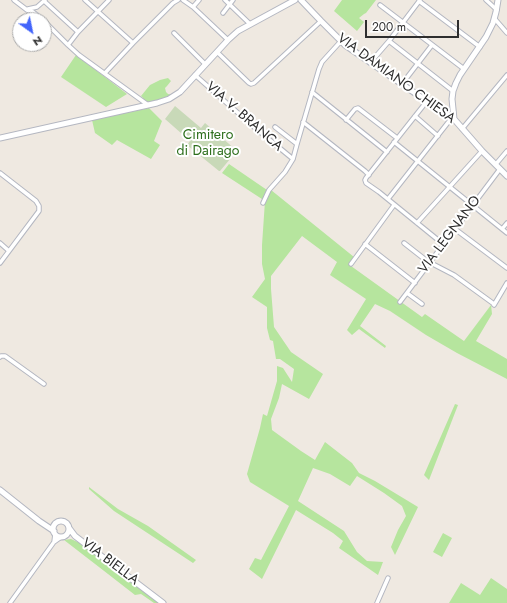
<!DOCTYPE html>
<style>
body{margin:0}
#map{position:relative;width:507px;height:603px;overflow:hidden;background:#efe9e1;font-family:Jost,sans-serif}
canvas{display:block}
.north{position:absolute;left:12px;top:12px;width:40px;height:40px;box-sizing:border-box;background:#fff;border:1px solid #ababab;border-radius:50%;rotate:147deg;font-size:11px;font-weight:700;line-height:16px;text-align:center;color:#2e2e2e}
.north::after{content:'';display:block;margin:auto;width:14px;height:18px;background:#4264fb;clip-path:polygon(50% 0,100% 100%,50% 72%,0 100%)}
.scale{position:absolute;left:365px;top:20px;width:94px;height:18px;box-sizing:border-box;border:2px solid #2e2e2e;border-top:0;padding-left:5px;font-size:12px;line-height:14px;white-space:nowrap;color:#2e2e2e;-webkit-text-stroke:3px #fff;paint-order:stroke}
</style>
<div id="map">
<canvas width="507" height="603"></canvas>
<div class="north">N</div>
<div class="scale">200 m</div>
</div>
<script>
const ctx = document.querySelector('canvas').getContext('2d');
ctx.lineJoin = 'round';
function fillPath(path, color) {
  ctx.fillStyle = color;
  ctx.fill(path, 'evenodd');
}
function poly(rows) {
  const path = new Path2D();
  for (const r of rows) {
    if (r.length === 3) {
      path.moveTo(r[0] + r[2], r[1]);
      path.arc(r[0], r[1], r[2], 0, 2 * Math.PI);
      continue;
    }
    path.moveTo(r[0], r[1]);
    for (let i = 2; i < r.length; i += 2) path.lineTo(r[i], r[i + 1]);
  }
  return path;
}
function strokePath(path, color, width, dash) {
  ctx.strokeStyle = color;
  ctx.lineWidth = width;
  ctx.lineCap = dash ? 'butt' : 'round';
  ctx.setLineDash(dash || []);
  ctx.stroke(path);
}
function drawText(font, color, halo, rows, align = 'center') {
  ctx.font = font + ' Jost,sans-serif';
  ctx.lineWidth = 4;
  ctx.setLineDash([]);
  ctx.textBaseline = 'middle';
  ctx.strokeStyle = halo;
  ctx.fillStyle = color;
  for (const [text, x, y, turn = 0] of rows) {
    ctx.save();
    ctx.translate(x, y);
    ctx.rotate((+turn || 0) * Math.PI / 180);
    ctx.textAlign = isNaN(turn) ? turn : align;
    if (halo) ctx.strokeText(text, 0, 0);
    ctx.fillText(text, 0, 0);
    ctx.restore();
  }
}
fillPath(poly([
 [342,0,376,0,366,13,364,14,359,18,364,22,357,31,334,11],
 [76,55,101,74,127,94,106,107,61,77],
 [168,78,171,81,167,86,165,88,166,92,168,94,173,95,167,98,148,103,142,99,143,98,141,96,150,85,160,80],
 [149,108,162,121,154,141,160,145,151,159,117,140,112,145,95,133,92,120],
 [229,164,267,190,271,190,354,257,352,259,351,266,422,317,425,314,464,341,491,305,492,314,476,341,507,359,507,379,457,353,426,335,390,311,375,304,360,326,386,346,385,348,359,329,352,335,347,330,366,299,330,275,337,262,302,236,271,276,271,289,274,327,291,352,323,374,309,399,282,384,279,398,271,419,272,430,301,451,315,460,325,442,352,463,359,473,375,481,418,507,395,555,391,547,398,530,406,516,402,506,384,493,357,476,350,486,330,474,313,468,298,501,344,531,357,552,367,561,383,562,378,575,339,548,343,541,333,533,296,510,262,579,249,569,255,558,261,560,289,506,250,482,247,474,260,428,263,414,267,416,277,381,277,366,283,368,292,382,294,369,280,359,276,359,273,341,270,340,267,328,267,307,252,297,265,279,262,264,262,245,265,201,222,173],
 [455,404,458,405,429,480,424,475],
 [89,487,118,509,148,526,196,560,193,563,114,511,89,489],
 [443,533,452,538,442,557,433,552],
 [71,539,82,544,160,603,154,603,141,594,135,595,108,574,64,540],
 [491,578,507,589,507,603,449,603,461,583,480,595]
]), '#b6e59e');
fillPath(poly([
 [175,106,201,128,205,123,236,150,236,152,220,171,219,171,187,145,190,141,165,119,172,110]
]), '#c8d9b8');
const street = poly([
 [14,0,27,10,33,12,43,20],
 [85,0,133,43],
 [183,0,193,7,228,40],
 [225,0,250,24],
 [486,0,497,10],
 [44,1,78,32],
 [419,1,480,47],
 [380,5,464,69],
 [193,7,199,0],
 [28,9,37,7,45,0],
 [223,13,233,0],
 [494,18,507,33],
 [44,21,68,45,79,55,148,105],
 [174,33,205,64],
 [389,41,453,91],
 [68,45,78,32,109,0],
 [217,52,249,83,251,84,254,83,321,21],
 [370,63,389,41,420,0],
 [105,73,133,43,173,3,178,0],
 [195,75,254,127,293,159],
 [402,84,432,45],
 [312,92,387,152],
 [427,101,366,178,365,180,366,183,379,192,443,244],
 [415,116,438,136],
 [346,120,355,109,358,108,397,138],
 [303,122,365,171,369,175],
 [275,127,297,144],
 [462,129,507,75],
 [394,142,507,233],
 [496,164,507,151],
 [0,173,36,201,39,206,39,211,0,263],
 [388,199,450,120,454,119],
 [263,203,269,190,285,172,293,159,297,144,319,69,322,62,341,41],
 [417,223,482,151],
 [455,229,507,268],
 [502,229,507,223],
 [0,243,9,251],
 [404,243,427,261,454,275,494,304],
 [365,244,415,283],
 [351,264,394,205],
 [407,293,422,304],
 [400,302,500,169],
 [494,305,507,283],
 [0,357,1,356,5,356,44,384],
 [54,542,55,534],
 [10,603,54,542,61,537],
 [377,603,388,578]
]);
const secondary = poly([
 [301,0,321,21,345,45,447,115,454,119,482,151,507,176],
 [454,119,452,99,453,91,456,83,460,75,486,37,493,23,496,12,498,0],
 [0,138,157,103,169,99,180,92,228,40,238,31,295,0],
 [0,490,39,521,54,531],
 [61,529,8],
 [69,528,75,536,163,603]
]);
strokePath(street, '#b4b7c1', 5.5);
strokePath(secondary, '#b4b7c1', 7);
strokePath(street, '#fff', 3.5);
strokePath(secondary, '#fff', 5);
drawText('14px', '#2e2e2e', '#fff', [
 ["VIA DAMIANO CHIESA",396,79,36],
 ["VIA V. BRANCA",244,117,41],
 ["VIA LEGNANO",450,235,-53],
 ["VIA BIELLA",110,562,37]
]);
drawText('14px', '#2c6e1b', '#fff', [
 ["Cimitero",208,136],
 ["di Dairago",208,152]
]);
</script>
